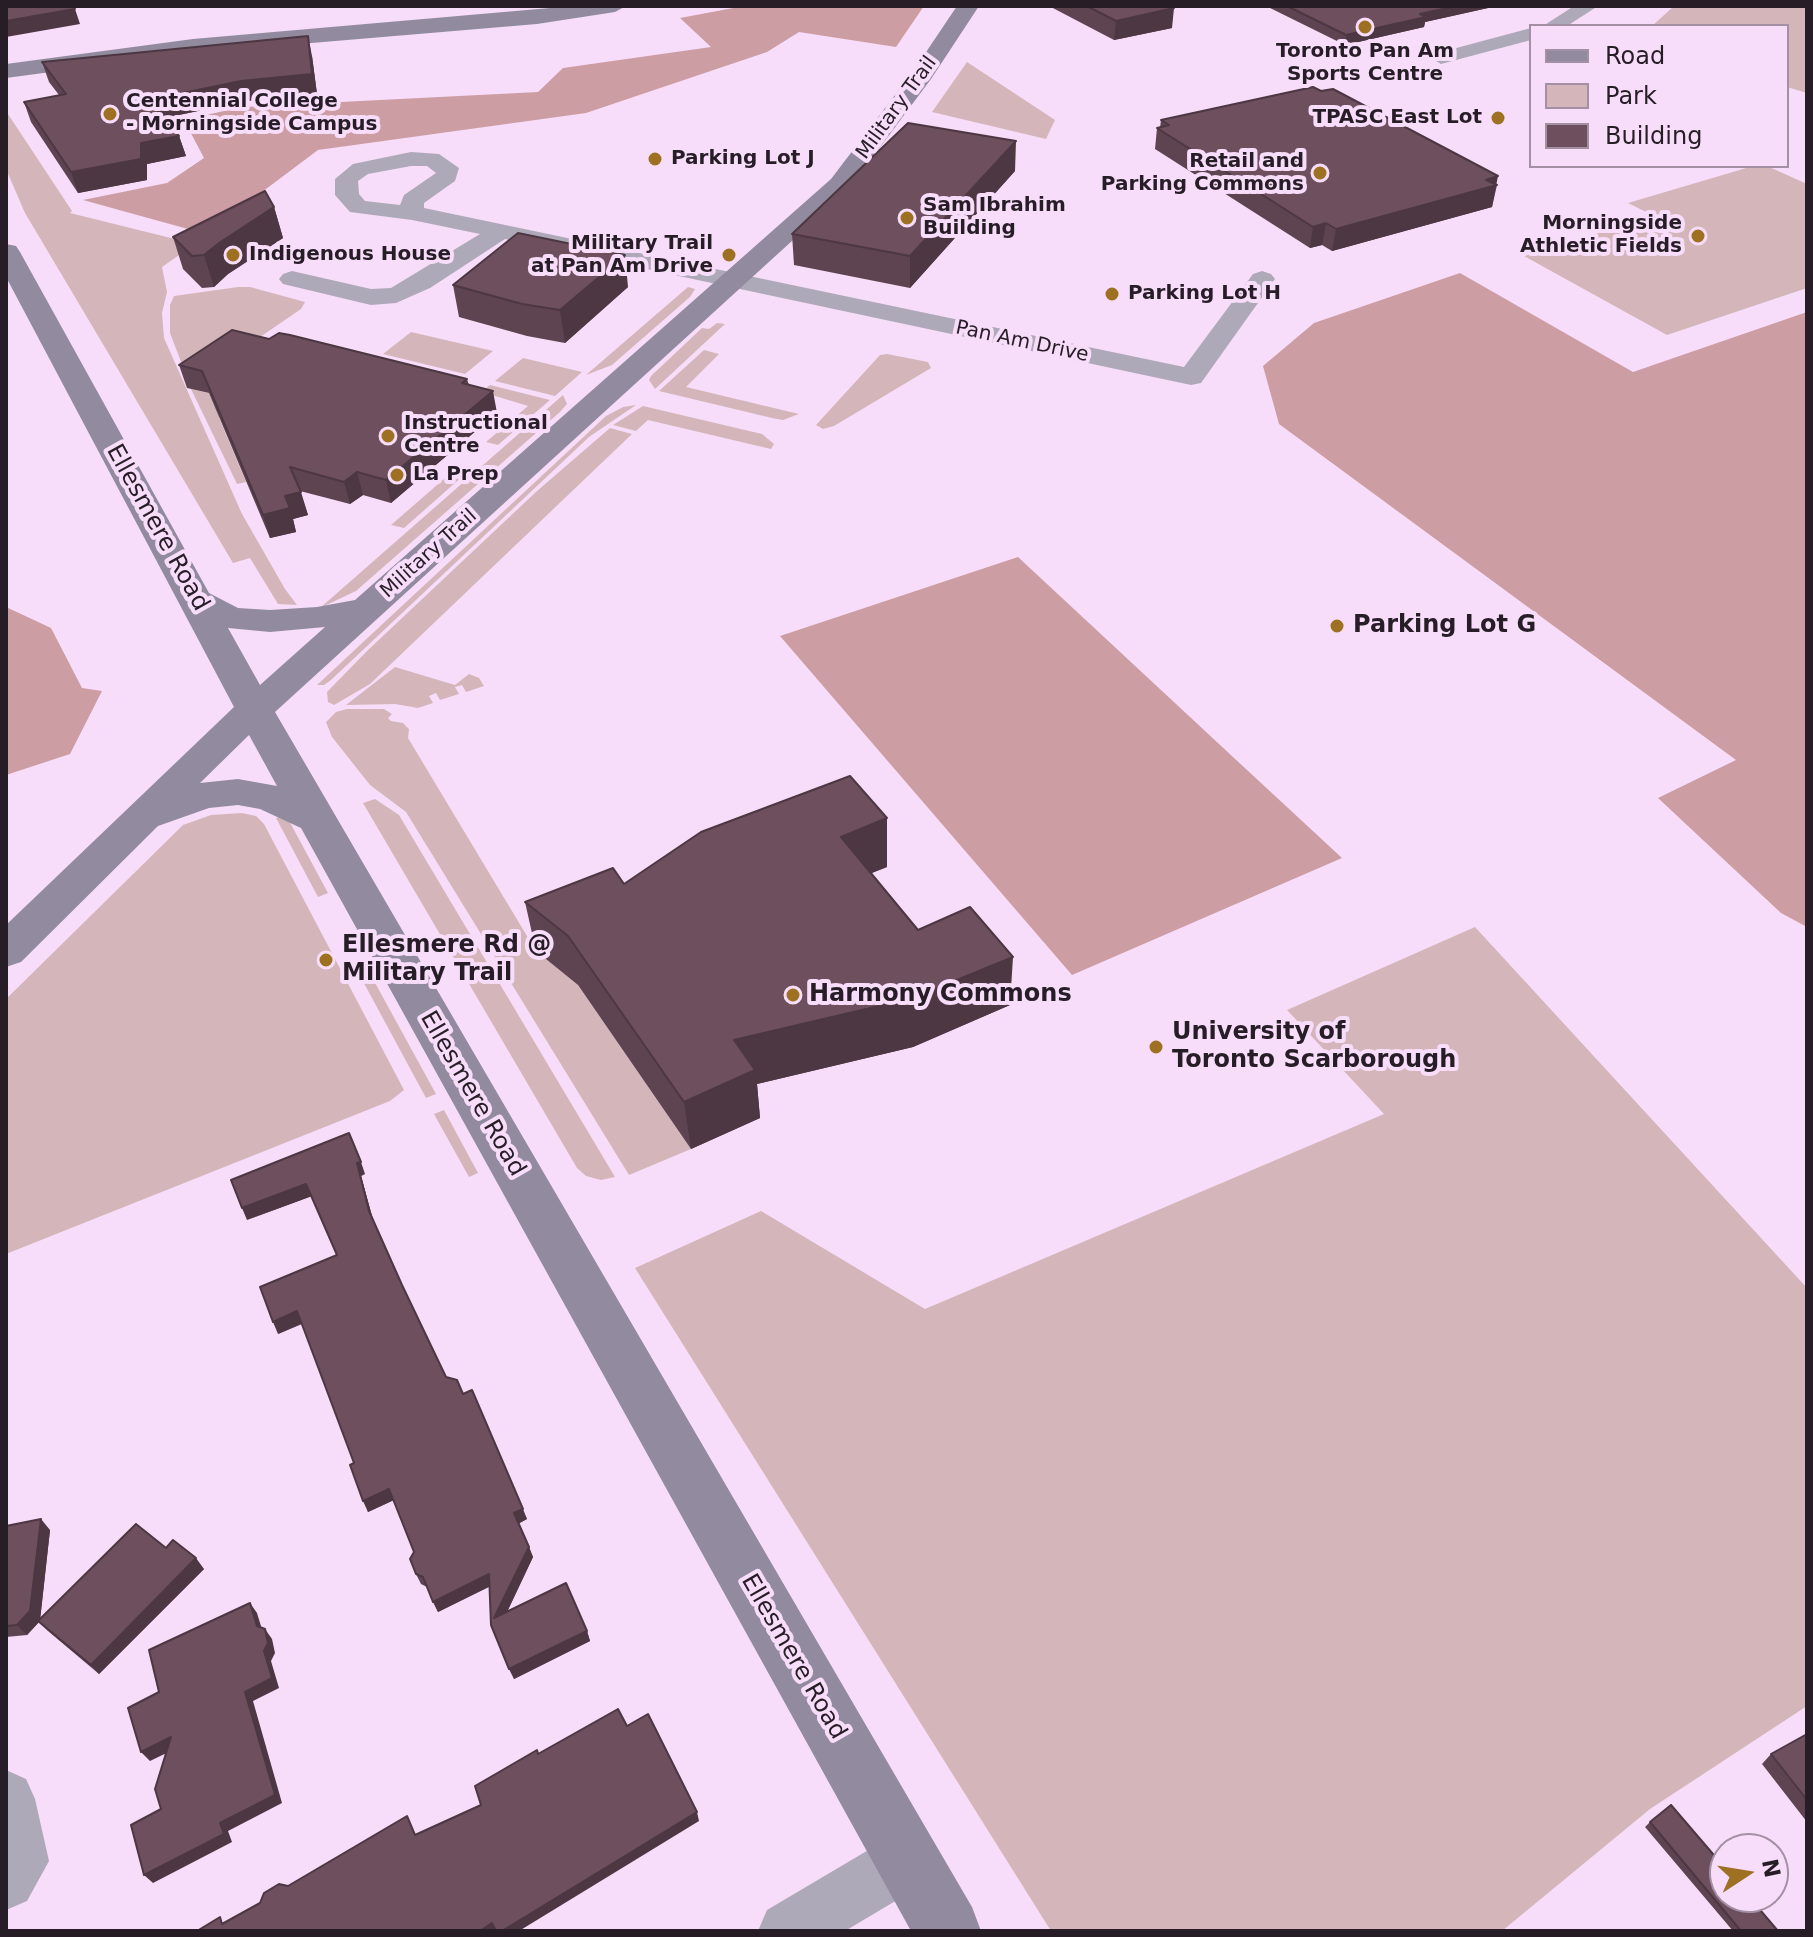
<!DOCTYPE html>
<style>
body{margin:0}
#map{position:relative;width:1813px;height:1937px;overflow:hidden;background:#f7ddf9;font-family:"DejaVu Sans",sans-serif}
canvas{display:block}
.frame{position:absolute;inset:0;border:8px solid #271d27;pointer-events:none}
.legend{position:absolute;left:1529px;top:24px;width:260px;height:144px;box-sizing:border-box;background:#f7ddf9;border:2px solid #a490a5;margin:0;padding:10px 14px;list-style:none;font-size:24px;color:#271d27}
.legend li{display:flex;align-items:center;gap:16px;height:40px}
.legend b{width:40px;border:2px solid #a490a5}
.north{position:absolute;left:1709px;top:1833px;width:80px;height:80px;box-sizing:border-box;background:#f7ddf9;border:2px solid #a490a5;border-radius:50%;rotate:78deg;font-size:22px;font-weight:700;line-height:32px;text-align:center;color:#271d27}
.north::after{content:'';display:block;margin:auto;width:28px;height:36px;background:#9e7022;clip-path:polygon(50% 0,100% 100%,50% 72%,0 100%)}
</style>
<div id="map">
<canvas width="1813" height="1937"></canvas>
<div class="frame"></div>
<ul class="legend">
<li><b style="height:10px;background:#928ba0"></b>Road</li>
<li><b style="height:22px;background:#d4b6ba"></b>Park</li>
<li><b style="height:22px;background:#6d4f5e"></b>Building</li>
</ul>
<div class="north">N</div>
</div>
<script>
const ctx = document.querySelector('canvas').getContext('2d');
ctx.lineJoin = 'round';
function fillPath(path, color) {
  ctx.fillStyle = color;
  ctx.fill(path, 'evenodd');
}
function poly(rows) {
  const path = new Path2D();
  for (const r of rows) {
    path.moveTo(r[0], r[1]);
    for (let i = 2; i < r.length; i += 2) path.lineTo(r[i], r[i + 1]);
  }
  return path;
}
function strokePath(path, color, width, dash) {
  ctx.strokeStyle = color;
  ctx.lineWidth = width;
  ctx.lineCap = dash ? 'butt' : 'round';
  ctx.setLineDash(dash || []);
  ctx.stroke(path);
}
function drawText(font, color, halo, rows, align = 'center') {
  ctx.font = font + ' "DejaVu Sans",sans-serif';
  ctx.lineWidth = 8;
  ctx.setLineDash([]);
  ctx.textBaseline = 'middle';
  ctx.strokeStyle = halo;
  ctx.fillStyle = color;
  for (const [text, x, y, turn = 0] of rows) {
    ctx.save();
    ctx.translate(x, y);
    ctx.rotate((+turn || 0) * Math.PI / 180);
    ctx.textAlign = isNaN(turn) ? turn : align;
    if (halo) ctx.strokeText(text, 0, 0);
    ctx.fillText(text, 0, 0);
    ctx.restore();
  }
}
fillPath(poly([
 [1674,6,1807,6,1807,93,1787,87,1787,26,1652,26],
 [967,62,1055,120,1046,139,932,112],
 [6,111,72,211,70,213,195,244,162,267,167,292,162,313,164,338,242,514,285,589,297,605,278,604,250,558,233,563,25,213,6,169],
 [1753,166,1767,166,1807,184,1807,288,1667,335,1524,256,1654,216,1628,203],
 [238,287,250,287,305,302,301,309,190,385,170,333,170,305,174,296],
 [688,287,695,289,690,297,612,365,586,375],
 [717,323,725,324,655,389,649,380,651,376,702,328,709,329],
 [411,332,493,351,465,374,383,354],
 [704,350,719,354,686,387,799,414,783,420,772,418,659,391],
 [887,354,928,362,931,368,834,426,823,429,816,425,880,355],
 [523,358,582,372,555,396,495,381],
 [490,385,550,400,498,445,486,442,528,406,482,392],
 [191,389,225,397,219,418,246,482,237,484],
 [563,395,567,404,560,412,356,591,320,608],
 [636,405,589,437,331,680,324,685,317,685,606,416,623,407],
 [643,406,762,434,774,444,771,449,648,420,636,431,613,425],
 [610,428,632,434,370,684,334,705,328,702,327,692,367,651,537,491],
 [460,465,472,468,404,528,391,525],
 [395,667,455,685,469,674,479,678,484,686,466,692,462,685,455,687,459,694,440,700,436,693,429,696,433,703,418,708,395,704,346,705],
 [347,709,384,709,392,714,388,718,391,721,403,723,409,729,408,738,536,951,578,985,691,1149,629,1175,406,812,370,785,332,737,326,722,336,712],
 [375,799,399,815,615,1177,601,1180,586,1176,577,1168,363,803],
 [242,813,256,816,264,824,404,1090,390,1101,6,1254,6,999,183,825,211,815],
 [286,815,328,893,318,897,276,818],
 [1475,927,1807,1288,1807,1706,1650,1809,1502,1931,1051,1931,635,1268,761,1211,925,1309,1384,1114,1287,1010],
 [368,970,436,1094,426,1098,359,974],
 [444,1110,478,1173,469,1177,434,1114]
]), '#d4b6ba');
fillPath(poly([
 [744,6,924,6,896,47,799,32,767,52,586,113,318,150,206,234,83,200,167,183,204,158,184,120,242,107,538,92,563,68,711,47,680,18],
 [1460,273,1633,372,1807,312,1807,927,1781,913,1658,798,1736,760,1279,424,1263,366,1314,323],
 [1018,557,1233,757,1342,858,1072,975,780,636],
 [6,607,51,628,82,688,102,691,70,754,6,775]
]), '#cd9da4');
fillPath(poly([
 [1574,6,1598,6,1567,26,1543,26,1574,6],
 [1531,28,1531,40,1441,64,1431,58,1434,54,1531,28],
 [411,152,439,154,459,168,455,181,424,203,424,208,1184,367,1253,274,1262,271,1271,274,1275,279,1201,383,1191,385,505,239,430,288,396,303,371,305,283,284,279,279,283,274,292,271,371,289,391,288,480,234,412,220,350,212,335,195,335,179,353,164,411,152],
 [411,166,427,166,436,173,404,195,400,205,365,201,359,194,358,181,368,174,411,166],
 [6,1770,26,1779,35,1799,49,1861,27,1901,6,1910,6,1770],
 [908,1830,929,1839,938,1860,929,1881,845,1931,758,1931,767,1910,887,1839,908,1830]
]), '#aea9b8');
fillPath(poly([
 [573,6,626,6,615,12,537,24,193,53,6,78,6,64,193,39,573,6],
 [957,6,979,6,931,79,849,189,275,712,972,1907,981,1931,911,1931,301,828,260,809,238,805,209,808,158,826,21,962,6,967,6,925,234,707,6,277,6,244,16,246,20,252,209,593,238,608,270,610,317,607,355,600,831,179,914,70,957,6],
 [325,627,260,685,228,628,270,632,325,627],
 [249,735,277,786,238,779,200,783,249,735]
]), '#928ba0');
fillPath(poly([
 [1049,6,1170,6,1172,28,1114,40],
 [1266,6,1497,6,1425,22,1424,27,1345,45],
 [312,56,317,94,246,101,164,118,179,136,186,156,147,164,147,180,78,193,31,122,24,102,59,95,49,82,42,62],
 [1161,120,1496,185,1497,185,1492,207,1332,251,1322,245,1310,248,1155,149,1157,128,1160,128],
 [1015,171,910,288,794,265,792,234],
 [274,207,283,238,228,274,214,287,202,288,183,269,173,237],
 [453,285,628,287,565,343,527,336,459,317],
 [269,339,467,379,469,385,497,413,391,503,363,495,350,504,300,491,308,515,293,519,296,532,270,538,209,393,187,388,179,365],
 [887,867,871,873,918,930,1010,1005,913,1047,757,1084,760,1118,691,1149,578,985,536,951,525,902,624,884],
 [365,1174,361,1176,373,1220,402,1285,446,1377,463,1394,527,1519,519,1523,533,1557,507,1612,587,1631,590,1641,514,1679,490,1586,438,1612,427,1587,421,1584,416,1574,414,1552,394,1500,368,1512,354,1463,302,1324,278,1334,337,1255,312,1196,247,1220],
 [6,1526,50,1530,40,1619,166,1548,204,1569,99,1674,48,1631,39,1622,27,1635,6,1637],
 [1807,1734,1807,1822,1762,1764,1771,1754],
 [1650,1822,1778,1931,1733,1931,1645,1827]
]), '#5e4451');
fillPath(poly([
 [1456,6,1497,6,1425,22,1424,27,1345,45,1346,35,1420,14],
 [1174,8,1172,28,1114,40,1116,21],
 [75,9,80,24,6,37,6,21],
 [308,36,312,56,317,94,246,101,155,120,149,100],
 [179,136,186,156,147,164,147,180,78,193,71,172,141,143],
 [1016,141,1015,171,910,288,910,256],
 [1498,176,1492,207,1332,251,1336,229],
 [274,207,283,238,228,274,214,287,204,255,219,243],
 [1326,223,1322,245,1310,248,1313,227],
 [625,255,628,287,565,343,560,310],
 [493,391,497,413,391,503,386,480],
 [357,472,363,495,350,504,344,482],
 [301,492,308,515,293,519,296,532,270,538,263,515,285,496],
 [887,818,887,867,842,885,841,837],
 [1013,957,1010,1005,913,1047,757,1084,760,1118,691,1149,684,1102,734,1040],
 [361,1162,365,1174,361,1176,374,1223,369,1211,357,1163],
 [306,1184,312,1196,247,1220,242,1208],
 [297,1311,303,1323,278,1334,273,1322],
 [389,1489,394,1500,368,1512,363,1501],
 [523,1509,527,1519,518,1524,514,1513],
 [41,1519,50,1530,40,1621,27,1635,17,1625],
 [529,1547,533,1557,499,1629,494,1618],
 [196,1558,204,1569,99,1674,91,1665],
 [489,1574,493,1585,438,1612,433,1602],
 [250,1603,257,1613,264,1636,257,1626],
 [265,1629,272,1639,275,1653,271,1661,279,1688,253,1701,282,1803,228,1831,232,1842,153,1883,144,1875,220,1823,245,1692,264,1651],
 [587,1631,590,1641,514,1679,509,1669],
 [171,1737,179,1747,150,1761,141,1752],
 [697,1812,699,1821,519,1931,502,1931],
 [492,1923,496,1931,480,1931]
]), '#4c3742');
const building = poly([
 [6,6,73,6,75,9,6,21,6,6],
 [1087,6,1170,6,1174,8,1116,21,1087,6],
 [1287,6,1456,6,1420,14,1426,17,1346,35,1287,6],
 [308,36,312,74,241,81,149,100,179,136,141,143,141,159,71,172,24,102,66,94,42,62,308,36],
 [1313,87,1321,91,1333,89,1498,176,1486,180,1497,185,1336,229,1326,223,1313,227,1157,128,1169,125,1161,120,1313,87],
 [908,123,1016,141,910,256,792,234,908,123],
 [265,191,274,207,219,243,204,255,192,256,173,237,265,191],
 [518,233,625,255,560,310,522,304,453,285,518,233],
 [232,330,269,339,279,333,290,335,467,379,462,383,493,391,386,480,357,472,344,482,290,467,301,492,285,496,290,508,263,515,202,371,179,365,232,330],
 [850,776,887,818,841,837,918,930,970,907,1013,957,913,998,734,1040,755,1070,684,1102,568,936,525,902,613,868,624,884,701,832,850,776],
 [349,1133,361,1162,357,1163,369,1211,402,1285,446,1377,457,1380,463,1394,472,1390,523,1509,514,1513,529,1547,494,1618,566,1583,587,1631,509,1669,491,1625,489,1574,433,1602,423,1577,416,1574,410,1559,414,1552,389,1489,363,1501,350,1465,354,1463,297,1311,273,1322,260,1287,337,1255,306,1184,242,1208,231,1180,349,1133],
 [41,1519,30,1611,17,1625,6,1626,6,1526,41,1519],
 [136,1524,166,1548,173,1540,196,1558,91,1665,38,1621,136,1524],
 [250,1603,257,1626,265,1629,268,1643,264,1651,272,1678,245,1692,275,1795,220,1823,224,1834,144,1875,131,1825,161,1809,155,1789,171,1737,141,1752,128,1708,159,1692,149,1650,250,1603],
 [618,1709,627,1726,648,1714,697,1812,502,1931,496,1931,492,1923,480,1931,197,1931,220,1917,222,1924,260,1903,264,1893,279,1884,288,1886,407,1816,415,1835,481,1805,475,1786,537,1750,538,1754,618,1709],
 [1807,1734,1807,1800,1771,1754,1807,1734],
 [1671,1805,1725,1868,1725,1897,1749,1897,1778,1931,1741,1931,1650,1822,1671,1805]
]);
fillPath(building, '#6d4f5e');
strokePath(building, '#4c3742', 2);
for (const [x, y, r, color] of [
 [1365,27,8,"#9e7022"],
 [110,114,8,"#9e7022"],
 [1498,118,8,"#9e7022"],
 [655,159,8,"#9e7022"],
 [1320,173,8,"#9e7022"],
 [907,218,8,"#9e7022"],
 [1698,236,8,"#9e7022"],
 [233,255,8,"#9e7022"],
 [729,255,8,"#9e7022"],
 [1112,294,8,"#9e7022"],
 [388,436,8,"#9e7022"],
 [397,475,8,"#9e7022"],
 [1337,626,8,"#9e7022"],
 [326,960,8,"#9e7022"],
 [793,995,8,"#9e7022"],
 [1156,1047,8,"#9e7022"]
]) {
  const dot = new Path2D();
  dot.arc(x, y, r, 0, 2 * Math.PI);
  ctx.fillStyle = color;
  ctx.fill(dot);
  strokePath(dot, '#f7ddf9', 3);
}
drawText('bold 20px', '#271d27', '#f7ddf9', [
 ["Toronto Pan Am",1365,52,"center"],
 ["Sports Centre",1365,75,"center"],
 ["Centennial College",126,102],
 ["- Morningside Campus",126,125],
 ["TPASC East Lot",1482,118,"right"],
 ["Parking Lot J",671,159],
 ["Retail and",1304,162,"right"],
 ["Parking Commons",1304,185,"right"],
 ["Sam Ibrahim",923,206],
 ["Building",923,229],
 ["Morningside",1682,224,"right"],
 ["Athletic Fields",1682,247,"right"],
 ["Military Trail",713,244,"right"],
 ["at Pan Am Drive",713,267,"right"],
 ["Indigenous House",249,255],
 ["Parking Lot H",1128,294],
 ["Instructional",404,424],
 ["Centre",404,447],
 ["La Prep",413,475]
], 'left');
drawText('20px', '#271d27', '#f7ddf9', [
 ["Military Trail",897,108,-54],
 ["Pan Am Drive",1022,342,12],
 ["Military Trail",429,554,-42]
]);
drawText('24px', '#271d27', '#f7ddf9', [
 ["Ellesmere Road",157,528,61],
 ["Ellesmere Road",472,1094,60],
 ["Ellesmere Road",793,1657,60]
]);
drawText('bold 24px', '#271d27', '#f7ddf9', [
 ["Parking Lot G",1353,626],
 ["Ellesmere Rd @",342,946],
 ["Military Trail",342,974],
 ["Harmony Commons",809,995],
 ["University of",1172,1033],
 ["Toronto Scarborough",1172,1061]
], 'left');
</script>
